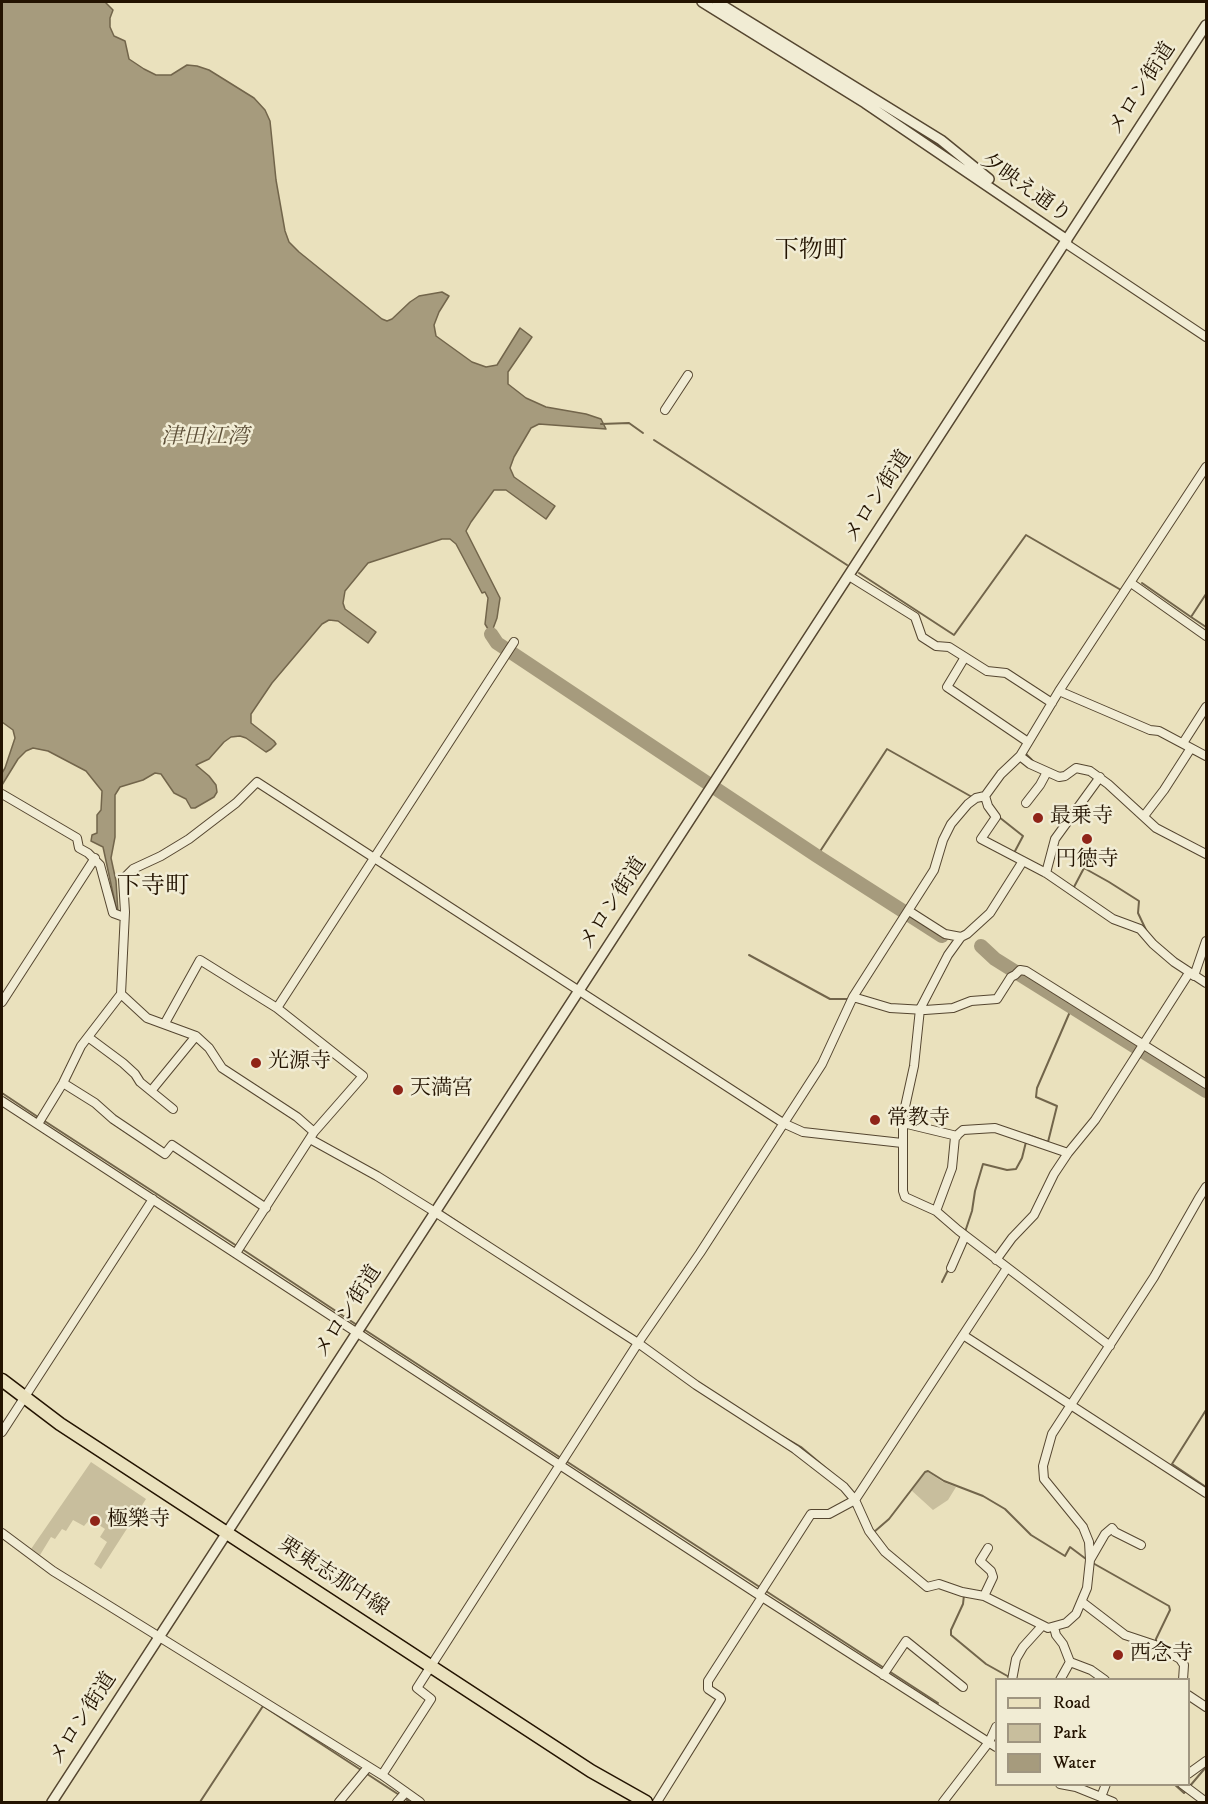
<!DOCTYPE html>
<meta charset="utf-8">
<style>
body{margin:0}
#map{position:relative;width:1208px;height:1804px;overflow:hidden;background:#eae1bd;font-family:"IM FELL DW Pica",serif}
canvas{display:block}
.frame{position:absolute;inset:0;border:3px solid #231301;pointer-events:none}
.legend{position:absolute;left:995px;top:1678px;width:195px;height:108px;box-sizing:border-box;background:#f1ecd4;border:2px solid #9f9580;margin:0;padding:8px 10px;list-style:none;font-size:18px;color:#231301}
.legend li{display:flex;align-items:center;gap:12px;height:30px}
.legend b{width:30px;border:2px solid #9f9580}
</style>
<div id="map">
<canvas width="1208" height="1804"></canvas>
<div class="frame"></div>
<ul class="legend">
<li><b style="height:8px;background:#eae1bd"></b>Road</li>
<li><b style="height:16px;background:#c8be9d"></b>Park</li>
<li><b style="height:16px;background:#a69b7d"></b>Water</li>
</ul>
</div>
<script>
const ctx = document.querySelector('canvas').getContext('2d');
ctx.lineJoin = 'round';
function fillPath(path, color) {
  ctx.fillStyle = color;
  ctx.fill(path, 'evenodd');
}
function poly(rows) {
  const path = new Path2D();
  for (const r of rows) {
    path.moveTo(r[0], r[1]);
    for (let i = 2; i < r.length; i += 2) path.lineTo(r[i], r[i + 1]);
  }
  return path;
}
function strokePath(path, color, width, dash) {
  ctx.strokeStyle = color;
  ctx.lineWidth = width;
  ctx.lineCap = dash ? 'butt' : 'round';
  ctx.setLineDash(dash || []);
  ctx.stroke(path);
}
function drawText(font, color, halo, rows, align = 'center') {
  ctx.font = font + ' "IM FELL DW Pica","Noto Serif JP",serif';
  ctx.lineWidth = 5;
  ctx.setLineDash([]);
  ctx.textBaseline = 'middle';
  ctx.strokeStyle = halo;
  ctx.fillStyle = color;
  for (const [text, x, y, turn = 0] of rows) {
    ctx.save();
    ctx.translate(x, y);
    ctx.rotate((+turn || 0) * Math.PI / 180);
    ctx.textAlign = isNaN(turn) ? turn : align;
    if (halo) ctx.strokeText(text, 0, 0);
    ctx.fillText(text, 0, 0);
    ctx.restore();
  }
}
fillPath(poly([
 [91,1462,146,1499,101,1569,94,1564,107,1542,100,1537,105,1529,90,1519,84,1526,73,1520,66,1531,62,1529,55,1539,51,1537,40,1555,31,1549],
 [928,1472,943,1482,956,1487,948,1500,933,1510,911,1490,925,1473]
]), '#c8be9d');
const water = poly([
 [2,2,105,2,113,10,110,18,110,27,114,36,125,41,129,59,144,69,156,75,171,75,187,65,197,66,209,70,254,98,265,110,270,121,276,180,285,231,289,242,299,252,382,319,387,321,392,319,410,302,419,296,442,292,449,296,439,312,434,325,436,336,472,362,486,367,497,365,520,328,532,337,508,372,508,384,526,398,546,407,586,414,601,419,606,429,539,424,531,428,514,457,510,468,514,477,555,506,546,519,506,490,494,490,471,522,466,531,500,598,497,618,491,634,485,624,488,598,485,592,482,593,456,544,450,539,442,539,368,563,345,591,343,603,345,609,376,632,368,643,338,621,329,620,322,624,272,683,251,714,251,723,274,741,276,744,271,749,266,752,246,738,240,736,231,737,224,742,209,759,196,765,209,776,216,785,217,792,214,797,195,808,191,808,186,799,174,793,161,774,155,773,143,780,120,787,115,795,115,837,111,858,116,881,118,912,117,912,103,847,91,841,92,835,97,833,97,815,101,810,102,791,86,771,48,751,33,748,26,751,18,759,2,785,2,773,5,768,15,738,13,730,2,722,2,2]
]);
fillPath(water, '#a69b7d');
strokePath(water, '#72654b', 1.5);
strokePath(poly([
 [601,424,629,423,643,433],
 [654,440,847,565],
 [859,573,954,635,1026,535,1121,590],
 [1142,583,1191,617],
 [1206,594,1191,617,1206,627],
 [1025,753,1034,762],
 [1077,765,1088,767],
 [1126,796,1142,810],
 [999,817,1023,836,1014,853,1015,854],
 [817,856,887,749,972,797],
 [1072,887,1074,887,1084,868,1109,882,1139,901,1138,913,1147,932],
 [749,955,830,999,847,999,879,1008],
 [2,1093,38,1117],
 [43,1120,237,1246],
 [1028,1137,1028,1135,1048,1142,1057,1106,1036,1097,1037,1088,1072,1007],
 [323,1142,333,1148],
 [443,1212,490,1243],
 [965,1232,972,1211,975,1191,983,1164,1007,1170,1016,1169,1022,1158,1026,1142],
 [242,1249,357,1325],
 [942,1282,948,1270],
 [362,1328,561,1458],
 [1206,1410,1172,1464,1206,1487],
 [782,1436,801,1447,833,1474],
 [566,1461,938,1703],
 [874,1532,889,1519,925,1472,928,1471,944,1481,983,1496,1005,1509,1031,1535,1065,1556,1070,1547,1086,1559],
 [1091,1562,1169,1606,1170,1610,1156,1639,1156,1642],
 [964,1595,963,1604,951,1630,951,1635,986,1664,1011,1678],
 [1174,1784,1184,1793,1206,1767],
 [200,1802,263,1706,410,1802],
 [949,1802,951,1802]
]), '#72654b', 2);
strokePath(poly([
 [491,634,497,643,817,856,942,936],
 [981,946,995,959,1206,1091]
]), '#a69b7d', 14);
const minor = poly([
 [1065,243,1206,337],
 [665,410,688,375],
 [1206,467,1059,691,1020,756,1001,774,985,796,988,806,996,817,981,839,1046,873,1113,919,1140,929,1153,944,1174,962,1206,983],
 [849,576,915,617,922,637,936,646,949,647,987,671,1006,673,1052,703],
 [1131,583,1206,636],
 [965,657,947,687,1028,742],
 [1059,691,1150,730,1159,731,1206,756],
 [1183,743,1206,707],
 [1020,756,1030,764,1059,777,1065,776,1076,768,1090,771,1108,784,1156,828,1206,854],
 [2,794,77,838,79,848,88,853,100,865,113,913,124,917],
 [1026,803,1040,785,1047,772],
 [1144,816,1164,790,1191,748],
 [1023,861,990,913,967,934,961,937,948,955,920,1009,914,1066,903,1116,903,1191,905,1197,936,1211,958,1230,1110,1346],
 [1046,873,1055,839,1100,777],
 [909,911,945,934,961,937],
 [1194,976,1206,941],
 [121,994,147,1018,196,1036,209,1048,222,1068,297,1117,314,1132],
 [853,997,890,1008,925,1010,953,1008,971,1001,997,999,1011,977,1015,975,1020,970,1026,971,1206,1084],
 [2,1002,95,858],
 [277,1008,514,642],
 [165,1023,200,960,277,1008,363,1076,314,1132,236,1253],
 [88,1037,123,1063,135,1074,140,1082,173,1109],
 [63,1083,95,1103,113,1119,165,1154,172,1145,266,1208],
 [151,1091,196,1036],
 [2,1101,762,1597,996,1747],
 [903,1123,957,1136],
 [38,1124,63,1083,81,1046,121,994,125,912,123,879,133,869,161,856,189,839,236,803,257,782,783,1123,803,1132,902,1143],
 [310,1139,377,1176,435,1212,638,1343,696,1385,795,1449,844,1487,855,1500,869,1531,885,1552,927,1587,939,1584,962,1592,984,1596,1048,1628,1066,1623,1076,1614,1087,1588,1090,1560,1089,1542,1083,1527,1044,1479,1043,1466,1052,1434,1154,1277,1199,1198,1206,1187],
 [936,1211,952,1168,955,1137,963,1130,995,1128,1068,1153],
 [996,1260,1012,1238,1034,1215,1054,1174,1068,1153,1095,1120,1189,973],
 [951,1268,965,1236],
 [963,1335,1206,1493],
 [2,1432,153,1199],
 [2,1533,53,1571,382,1775,420,1802],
 [1090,1560,1105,1534,1112,1528,1115,1532,1141,1545],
 [759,1595,811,1514,829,1514,855,1500,1007,1268],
 [984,1596,993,1577,991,1571,980,1561,988,1548],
 [1082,1602,1125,1635,1155,1645,1180,1659,1184,1665,1183,1680],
 [1054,1627,1056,1635,1063,1644,1070,1662,1060,1680],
 [1070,1662,1091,1670,1105,1680],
 [883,1675,906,1641,963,1687],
 [1012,1680,1016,1659,1023,1647,1042,1626],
 [1188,1695,1206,1707],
 [1188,1774,1206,1761],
 [382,1775,431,1699,417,1688,431,1666,638,1343,700,1253,822,1064,853,997,934,870,943,840,951,824,968,804,976,798,985,796],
 [1060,1784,1076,1787,1113,1802],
 [1182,1784,1206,1802],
 [1101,1797,1106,1784],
 [339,1802,368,1767],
 [397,1802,406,1792],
 [657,1802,721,1699,720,1697,708,1689,708,1681,762,1597],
 [943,1802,989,1742,996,1727]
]);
const tertiary = poly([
 [702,2,865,103,1067,240],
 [717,2,941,140,989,179],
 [52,1802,1206,25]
]);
const primary = poly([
 [2,1380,60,1424,591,1771,646,1802]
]);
strokePath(minor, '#554630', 10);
strokePath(tertiary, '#554630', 12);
strokePath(primary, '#231301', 15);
strokePath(minor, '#f1ecd4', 8);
strokePath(tertiary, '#f1ecd4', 9);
strokePath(primary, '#eae1bd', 12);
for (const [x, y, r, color] of [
 [1038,818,6,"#8f2418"],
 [1087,839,6,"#8f2418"],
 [256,1063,6,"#8f2418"],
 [398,1090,6,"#8f2418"],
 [875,1120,6,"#8f2418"],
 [95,1521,6,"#8f2418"],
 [1118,1655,6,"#8f2418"]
]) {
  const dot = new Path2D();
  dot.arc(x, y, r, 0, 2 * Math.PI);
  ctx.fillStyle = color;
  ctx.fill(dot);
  strokePath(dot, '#f1ecd4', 2);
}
drawText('21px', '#231301', '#f1ecd4', [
 ["メロン街道",1143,89,-57],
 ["夕映え通り",1025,189,35],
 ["メロン街道",879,497,-57],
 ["メロン街道",614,904,-57],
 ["メロン街道",349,1312,-57],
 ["栗東志那中線",333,1578,33],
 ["メロン街道",84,1719,-57]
]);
drawText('21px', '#231301', '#f1ecd4', [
 ["最乗寺",1050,818],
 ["円徳寺",1087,861,"center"],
 ["光源寺",268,1063],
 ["天満宮",410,1090],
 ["常教寺",887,1120],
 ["極樂寺",107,1521],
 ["西念寺",1130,1655]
], 'left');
drawText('italic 22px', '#5e5039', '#f1ecd4', [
 ["津田江湾",205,438]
]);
drawText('24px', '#231301', '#f1ecd4', [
 ["下物町",811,252],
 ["下寺町",153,888]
]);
</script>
